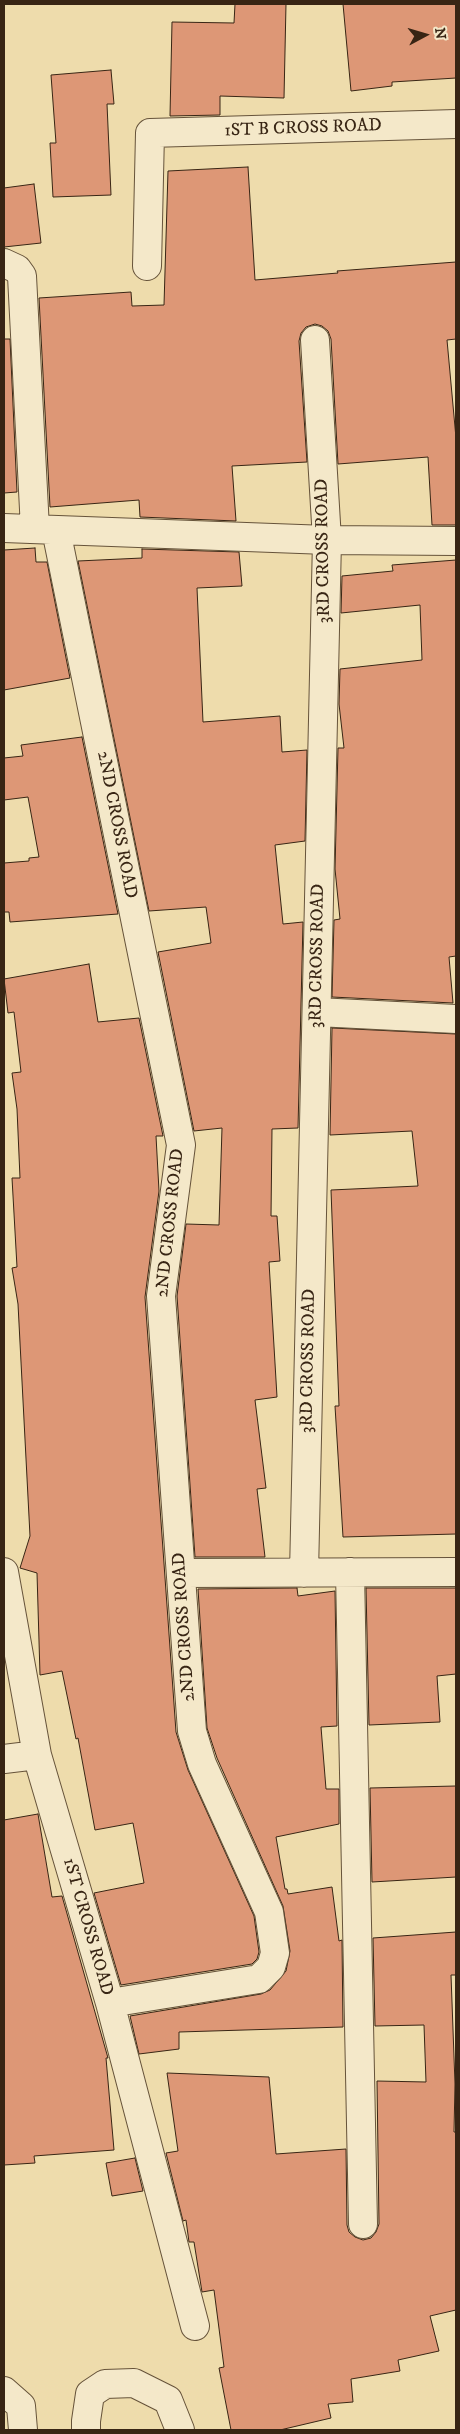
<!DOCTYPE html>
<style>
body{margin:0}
#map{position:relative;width:460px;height:2434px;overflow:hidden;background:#eedcac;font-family:"IM FELL DW Pica",serif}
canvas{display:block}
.frame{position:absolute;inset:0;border:5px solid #382514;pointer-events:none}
.north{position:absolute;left:400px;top:10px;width:50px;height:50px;-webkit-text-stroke:4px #f4e8c9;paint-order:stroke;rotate:84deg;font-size:14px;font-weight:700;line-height:20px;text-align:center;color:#382514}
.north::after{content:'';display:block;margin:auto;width:18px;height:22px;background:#382514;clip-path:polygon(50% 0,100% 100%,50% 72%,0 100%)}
</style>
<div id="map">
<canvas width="460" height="2434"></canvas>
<div class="frame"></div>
<div class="north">N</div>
</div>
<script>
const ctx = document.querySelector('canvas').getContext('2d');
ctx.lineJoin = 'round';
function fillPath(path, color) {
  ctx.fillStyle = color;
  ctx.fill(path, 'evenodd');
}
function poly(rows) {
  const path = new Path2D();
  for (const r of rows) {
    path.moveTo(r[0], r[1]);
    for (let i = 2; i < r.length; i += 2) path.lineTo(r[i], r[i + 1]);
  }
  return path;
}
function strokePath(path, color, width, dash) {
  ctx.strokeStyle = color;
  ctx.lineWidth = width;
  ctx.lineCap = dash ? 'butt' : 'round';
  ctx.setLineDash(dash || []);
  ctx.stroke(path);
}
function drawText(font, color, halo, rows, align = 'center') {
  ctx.font = font + ' "IM FELL DW Pica",serif';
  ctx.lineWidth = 4.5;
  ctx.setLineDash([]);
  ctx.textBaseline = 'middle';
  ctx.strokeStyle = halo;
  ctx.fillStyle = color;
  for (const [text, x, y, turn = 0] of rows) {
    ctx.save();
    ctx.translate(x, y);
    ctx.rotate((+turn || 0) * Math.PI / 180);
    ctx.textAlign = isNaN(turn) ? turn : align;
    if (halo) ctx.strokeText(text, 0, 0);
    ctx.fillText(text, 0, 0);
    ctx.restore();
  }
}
const building = poly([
 [235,4,286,4,284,98,220,96,220,115,170,116,172,22,234,23,235,4],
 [343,4,456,4,456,78,392,82,392,86,351,91,343,4],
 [111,70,114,104,107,104,111,195,53,197,50,143,56,143,51,75,111,70],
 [248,167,255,280,338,273,337,271,456,262,456,339,447,340,456,438,456,525,432,525,428,457,338,464,331,339,328,331,322,326,315,324,306,327,301,333,299,341,307,462,232,466,236,521,140,517,139,500,50,507,39,298,131,292,132,306,164,305,168,171,248,167],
 [34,184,41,243,4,247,4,188,34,184],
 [4,339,10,339,17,492,4,493,4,339],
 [35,548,36,562,47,562,70,678,4,690,4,550,35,548],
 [142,549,239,552,242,586,197,588,203,722,280,716,282,752,307,750,305,841,275,845,283,924,303,922,298,1128,272,1129,271,1216,277,1216,280,1261,269,1262,277,1397,255,1400,266,1488,257,1489,265,1557,195,1557,177,1296,186,1224,219,1225,222,1128,194,1131,158,952,211,943,206,907,149,911,78,561,142,558,142,549],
 [456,560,456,956,449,957,453,1003,332,997,334,920,340,919,335,869,338,748,344,748,339,704,340,669,422,660,420,605,341,613,342,576,393,571,392,565,456,560],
 [82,737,118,914,10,922,9,912,4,912,4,863,29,861,29,858,39,857,28,797,4,800,4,758,23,756,21,745,82,737],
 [89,964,98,1022,139,1018,163,1136,156,1136,159,1191,145,1297,176,1732,188,1770,254,1916,259,1952,257,1959,252,1964,121,1985,94,1893,144,1883,133,1823,95,1830,78,1738,76,1739,62,1671,40,1675,37,1573,20,1568,30,1536,18,1304,12,1268,17,1267,12,1178,20,1178,17,1109,12,1073,21,1072,14,1012,8,1013,4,979,89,964],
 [332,1028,456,1034,456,1534,343,1537,335,1406,339,1406,331,1190,418,1186,412,1131,330,1135,332,1028],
 [297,1588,298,1596,335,1591,337,1726,321,1727,326,1789,339,1789,339,1824,276,1837,285,1889,287,1889,288,1894,332,1887,339,1941,342,1940,343,2027,179,2032,179,2049,139,2054,130,2016,261,1994,270,1990,286,1971,290,1951,283,1906,217,1758,207,1728,198,1589,297,1588],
 [366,1588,456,1588,456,1674,437,1676,440,1722,369,1725,366,1588],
 [456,1786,456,1877,372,1882,370,1788,456,1786],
 [38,1814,52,1897,62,1896,108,2058,106,2058,114,2150,34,2156,35,2163,4,2165,4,1820,38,1814],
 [456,1932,456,1975,451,1975,455,2084,454,2132,456,2132,456,2310,430,2316,439,2351,398,2360,400,2371,351,2379,353,2402,328,2404,331,2418,280,2430,231,2430,219,2368,224,2367,214,2290,202,2292,194,2242,189,2242,186,2220,183,2221,166,2153,178,2151,167,2073,269,2077,276,2154,346,2149,347,2225,349,2232,355,2237,363,2240,371,2238,376,2232,379,2224,377,2081,426,2082,424,2025,375,2026,373,1938,456,1932],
 [135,2158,143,2191,112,2196,106,2163,135,2158]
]);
fillPath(building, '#dd9776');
strokePath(building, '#382514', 1);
const minor = poly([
 [4,263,17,269,22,276,35,529],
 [147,266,150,133,456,124],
 [4,528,327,540,456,541],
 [56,530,181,1145,161,1296,192,1731,202,1764,269,1912,275,1953,271,1967,259,1979,110,2003],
 [317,1012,456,1019],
 [4,1572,37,1755,110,2003,195,2326],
 [350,1572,363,2224],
 [181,1573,456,1572],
 [304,1573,327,540,315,340],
 [4,1759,37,1755],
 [4,2391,21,2406,23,2430],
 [86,2430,86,2421,90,2394,105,2384,134,2383,168,2400,180,2430]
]);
strokePath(minor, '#66533a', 30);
strokePath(minor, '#f4e8c9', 28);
drawText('18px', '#382514', '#f4e8c9', [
 ["1ST B CROSS ROAD",303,129,-2],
 ["3RD CROSS ROAD",324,551,-91],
 ["2ND CROSS ROAD",116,825,79],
 ["3RD CROSS ROAD",318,956,-89],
 ["2ND CROSS ROAD",171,1223,-84],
 ["3RD CROSS ROAD",309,1361,-89],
 ["2ND CROSS ROAD",185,1627,-94],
 ["1ST CROSS ROAD",87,1927,74]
]);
</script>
